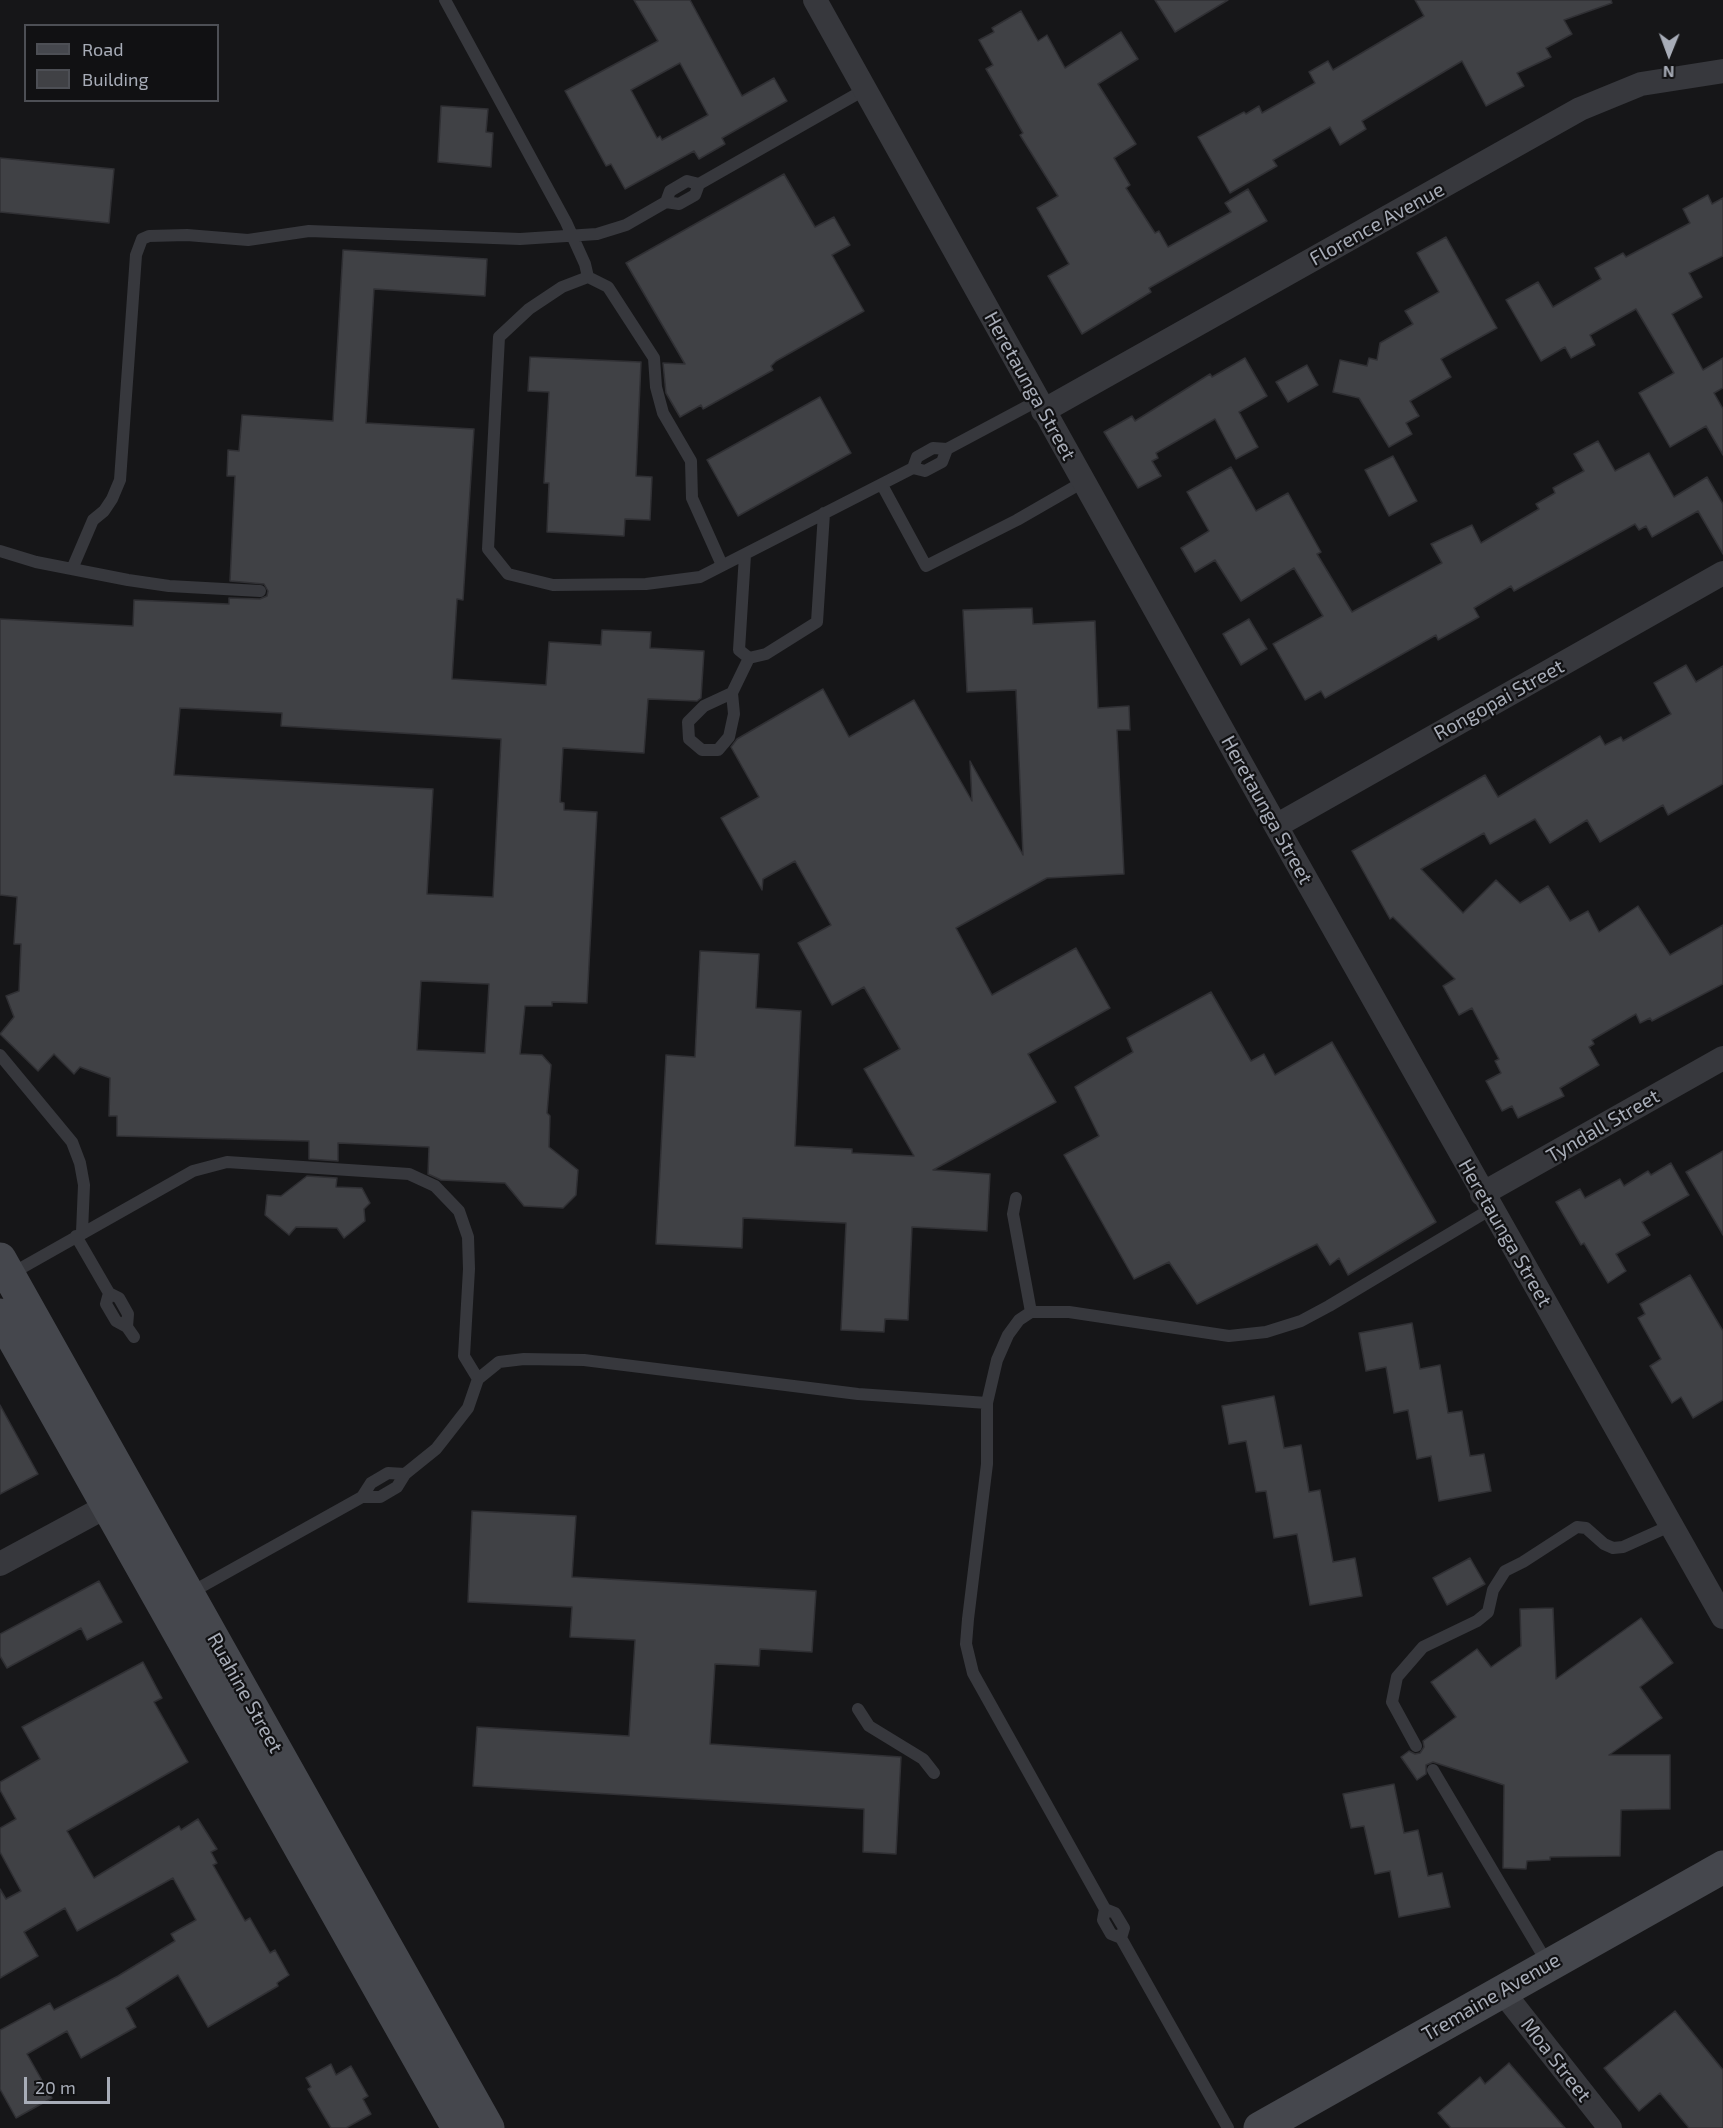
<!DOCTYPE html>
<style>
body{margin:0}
#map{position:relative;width:1723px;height:2128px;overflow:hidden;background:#161618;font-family:"Exo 2",sans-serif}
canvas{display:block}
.legend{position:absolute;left:24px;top:24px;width:195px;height:78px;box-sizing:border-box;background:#111113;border:2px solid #4d4f55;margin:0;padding:8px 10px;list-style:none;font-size:18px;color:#a8adb8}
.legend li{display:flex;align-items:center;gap:12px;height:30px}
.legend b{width:30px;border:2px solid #4d4f55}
.north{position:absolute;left:1639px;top:24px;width:60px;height:60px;-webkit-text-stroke:4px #111113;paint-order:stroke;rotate:181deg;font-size:16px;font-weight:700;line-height:24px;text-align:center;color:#a8adb8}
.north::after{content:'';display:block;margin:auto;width:21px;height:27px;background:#a8adb8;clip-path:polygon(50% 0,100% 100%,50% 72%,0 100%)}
.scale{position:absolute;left:24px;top:2077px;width:86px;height:27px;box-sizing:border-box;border:3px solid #a8adb8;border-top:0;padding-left:8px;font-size:18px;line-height:21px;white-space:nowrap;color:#a8adb8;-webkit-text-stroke:4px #111113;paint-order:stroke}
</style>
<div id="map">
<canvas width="1723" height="2128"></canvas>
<ul class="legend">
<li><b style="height:8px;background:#45474d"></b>Road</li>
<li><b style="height:16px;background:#404145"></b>Building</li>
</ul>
<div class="north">N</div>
<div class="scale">20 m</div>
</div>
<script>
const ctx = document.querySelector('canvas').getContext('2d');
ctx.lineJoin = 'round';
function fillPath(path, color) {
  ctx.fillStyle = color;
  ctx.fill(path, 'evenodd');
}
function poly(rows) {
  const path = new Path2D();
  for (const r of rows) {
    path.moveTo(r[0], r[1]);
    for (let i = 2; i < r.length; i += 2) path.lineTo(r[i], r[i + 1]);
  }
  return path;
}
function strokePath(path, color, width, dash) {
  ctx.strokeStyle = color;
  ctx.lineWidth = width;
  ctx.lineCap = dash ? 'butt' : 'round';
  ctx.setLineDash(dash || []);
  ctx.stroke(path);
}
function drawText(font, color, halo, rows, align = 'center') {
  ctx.font = font + ' "Exo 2",sans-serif';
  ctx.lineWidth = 4.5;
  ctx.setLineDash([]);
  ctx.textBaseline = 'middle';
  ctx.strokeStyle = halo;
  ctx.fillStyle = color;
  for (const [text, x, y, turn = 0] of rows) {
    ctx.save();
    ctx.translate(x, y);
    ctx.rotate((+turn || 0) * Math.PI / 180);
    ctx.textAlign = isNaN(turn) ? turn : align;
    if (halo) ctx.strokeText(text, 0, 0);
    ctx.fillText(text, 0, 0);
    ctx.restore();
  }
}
const building = poly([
 [634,0,690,0,742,96,774,78,787,101,722,138,725,144,699,159,694,151,625,189,611,164,606,166,565,91,658,41,634,0],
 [680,63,708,115,662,140,660,136,657,138,631,90,680,63],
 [1155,0,1228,0,1175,32,1155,0],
 [1415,0,1611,0,1612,3,1564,20,1572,34,1546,48,1551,57,1517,73,1524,86,1486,106,1462,61,1362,121,1366,129,1340,145,1330,127,1273,160,1277,166,1230,193,1198,137,1244,112,1246,114,1259,106,1262,113,1315,83,1309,72,1328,61,1333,70,1424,16,1415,0],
 [1021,11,1038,41,1047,35,1065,68,1121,32,1138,59,1098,84,1136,144,1114,158,1130,185,1126,188,1155,233,1159,231,1168,247,1231,212,1225,203,1248,189,1267,221,1149,288,1151,292,1082,334,1048,276,1069,264,1037,208,1058,196,1020,135,1023,133,986,69,993,65,979,40,994,32,992,28,1021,11],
 [441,106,488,109,486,132,493,133,491,167,438,162,441,106],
 [0,158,114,169,109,223,0,212,0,158],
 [784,174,815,227,834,217,850,245,832,255,864,311,776,361,771,366,773,370,703,409,701,405,680,417,666,393,663,363,685,364,626,263,784,174],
 [1708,195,1712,204,1723,198,1723,256,1689,273,1702,297,1672,314,1703,370,1723,358,1723,388,1714,393,1723,409,1723,455,1706,426,1670,447,1639,393,1674,373,1636,309,1590,335,1595,345,1571,358,1565,347,1541,361,1506,300,1538,282,1553,307,1601,279,1595,268,1623,253,1626,257,1690,223,1683,209,1708,195],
 [1446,237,1497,328,1441,359,1451,377,1410,401,1419,416,1406,423,1412,434,1389,447,1359,398,1333,392,1340,360,1367,366,1369,358,1377,360,1380,343,1413,324,1405,311,1439,292,1417,253,1446,237],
 [343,250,487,259,485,296,374,289,366,423,474,429,463,600,457,599,452,679,546,685,549,642,601,645,602,630,651,632,650,648,704,651,701,698,697,701,648,699,644,753,563,748,560,802,564,803,564,810,597,812,587,1003,552,1002,552,1006,525,1006,520,1054,542,1055,551,1065,547,1113,550,1116,549,1147,578,1170,576,1195,563,1208,524,1206,505,1183,441,1180,428,1174,429,1147,338,1143,338,1161,309,1159,309,1141,117,1136,117,1116,109,1116,110,1078,80,1067,74,1074,54,1054,38,1071,0,1034,14,1017,6,996,19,991,21,944,14,944,17,897,0,895,0,619,133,626,134,600,229,604,229,598,260,599,267,596,268,591,264,584,230,581,235,476,227,476,228,450,239,451,242,415,333,421,343,250],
 [180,708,282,713,281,726,501,739,493,897,427,894,433,789,174,775,180,708],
 [421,981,489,984,485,1053,417,1050,421,981],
 [530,357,641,362,636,476,652,477,650,520,625,519,624,536,547,532,549,483,544,483,549,392,528,391,530,357],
 [1245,358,1267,396,1239,412,1258,447,1236,459,1215,419,1156,453,1158,458,1152,461,1161,476,1138,488,1104,432,1132,416,1135,421,1210,374,1212,377,1245,358],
 [1307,365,1318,385,1288,402,1276,382,1307,365],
 [820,397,851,453,738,516,707,460,820,397],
 [1598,441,1615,471,1649,453,1674,497,1707,477,1723,504,1723,554,1698,511,1652,537,1646,526,1639,530,1635,524,1514,591,1511,586,1474,608,1479,617,1438,640,1436,635,1325,698,1321,691,1305,700,1273,644,1323,616,1294,568,1241,601,1215,560,1195,572,1181,548,1209,531,1187,492,1231,467,1256,511,1288,493,1321,552,1317,554,1352,612,1442,563,1431,544,1472,525,1481,543,1539,509,1536,504,1555,493,1553,488,1584,471,1574,454,1598,441],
 [1393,456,1417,501,1389,516,1365,470,1393,456],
 [1032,608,1033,624,1095,621,1098,708,1129,706,1130,730,1117,730,1124,874,1047,878,956,928,992,995,1076,948,1110,1008,1028,1054,1056,1102,933,1170,990,1174,987,1231,912,1227,908,1320,885,1319,884,1332,841,1330,846,1223,743,1218,742,1248,656,1244,666,1055,695,1057,700,951,759,954,756,1008,801,1011,795,1146,852,1149,852,1153,914,1156,864,1069,900,1049,864,987,832,1005,798,943,831,925,795,861,763,879,762,890,721,818,759,797,731,747,737,739,823,689,849,737,914,700,972,801,970,761,1023,855,1016,690,967,692,963,610,1032,608],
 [1249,619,1267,649,1241,665,1223,634,1249,619],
 [1686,665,1696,682,1723,666,1723,784,1668,815,1663,805,1600,842,1587,820,1550,843,1535,819,1490,844,1484,833,1421,869,1463,913,1496,880,1520,903,1548,886,1570,921,1588,911,1599,932,1638,906,1670,955,1723,925,1723,984,1652,1021,1650,1018,1640,1023,1636,1014,1592,1040,1594,1044,1589,1047,1599,1065,1560,1088,1564,1096,1518,1118,1512,1106,1502,1111,1486,1081,1501,1073,1495,1061,1499,1059,1472,1008,1459,1015,1443,986,1455,979,1393,917,1390,919,1352,851,1485,775,1498,797,1600,736,1605,745,1621,737,1623,741,1671,714,1654,683,1686,665],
 [1211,992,1251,1061,1264,1054,1275,1075,1332,1042,1436,1222,1348,1275,1339,1258,1330,1265,1317,1244,1197,1304,1169,1262,1134,1279,1064,1155,1099,1136,1075,1087,1133,1052,1127,1038,1211,992],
 [1723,1151,1723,1235,1686,1172,1723,1151],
 [1671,1163,1689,1195,1642,1222,1650,1235,1616,1254,1626,1271,1608,1283,1584,1243,1581,1245,1556,1202,1580,1189,1585,1198,1620,1179,1624,1186,1648,1171,1651,1175,1671,1163],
 [307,1176,337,1178,336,1187,362,1188,370,1203,364,1209,365,1221,344,1238,337,1228,296,1227,289,1235,265,1215,267,1195,281,1196,307,1176],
 [1690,1275,1723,1331,1723,1400,1693,1418,1681,1397,1672,1403,1650,1366,1661,1359,1638,1318,1645,1314,1640,1304,1690,1275],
 [1412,1323,1420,1369,1440,1365,1448,1413,1462,1411,1470,1456,1484,1454,1491,1491,1439,1501,1431,1456,1417,1459,1408,1410,1394,1413,1386,1367,1366,1371,1359,1333,1412,1323],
 [1274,1396,1284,1448,1301,1445,1309,1492,1320,1490,1333,1562,1355,1558,1362,1596,1310,1605,1297,1534,1274,1538,1266,1491,1256,1492,1246,1441,1229,1444,1222,1406,1274,1396],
 [0,1405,38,1474,0,1494,0,1405],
 [472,1511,576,1516,572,1577,816,1591,812,1652,760,1649,759,1666,715,1664,710,1744,901,1757,896,1854,863,1852,864,1809,473,1786,477,1727,629,1736,635,1640,570,1637,572,1607,468,1602,472,1511],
 [1470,1558,1485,1584,1447,1605,1433,1578,1470,1558],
 [99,1581,122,1622,87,1640,81,1628,7,1668,0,1656,0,1634,99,1581],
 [1553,1608,1556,1679,1641,1618,1673,1663,1640,1687,1662,1718,1609,1755,1670,1755,1670,1809,1621,1810,1620,1856,1550,1857,1550,1860,1527,1861,1526,1869,1503,1868,1504,1785,1433,1762,1426,1765,1426,1774,1417,1780,1401,1757,1409,1751,1415,1754,1420,1753,1424,1747,1423,1741,1456,1717,1431,1682,1477,1649,1491,1667,1521,1646,1520,1609,1553,1608],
 [143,1662,162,1698,154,1702,188,1762,67,1831,94,1878,179,1826,181,1830,198,1819,217,1849,211,1852,217,1863,213,1865,245,1921,250,1918,270,1953,275,1950,289,1975,277,1983,278,1986,208,2027,178,1975,126,2008,136,2027,81,2058,67,2031,27,2054,52,2098,16,2118,0,2089,0,2030,50,2003,54,2010,118,1976,175,1941,171,1934,196,1920,173,1878,77,1931,65,1908,24,1932,38,1956,0,1978,0,1889,6,1899,21,1891,0,1852,0,1828,16,1819,0,1790,0,1782,40,1759,22,1727,143,1662],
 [1394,1784,1404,1833,1418,1830,1428,1876,1442,1873,1450,1907,1399,1917,1390,1871,1375,1874,1364,1826,1351,1828,1343,1794,1394,1784],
 [1675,2011,1723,2070,1723,2128,1689,2128,1660,2093,1639,2111,1604,2068,1675,2011],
 [1509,2063,1565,2128,1451,2128,1438,2113,1480,2077,1485,2084,1509,2063],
 [331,2064,336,2075,351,2066,368,2096,363,2099,371,2114,346,2128,331,2128,308,2089,311,2087,306,2078,331,2064]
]);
fillPath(building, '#404145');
strokePath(building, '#303034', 1.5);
strokePath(poly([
 [445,0,566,222,585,264,588,277],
 [666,202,670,191,687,181,699,184],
 [913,468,925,471,942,462,947,449],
 [882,485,926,566,1017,520,1083,482],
 [0,551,36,562,128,580,169,586,260,591],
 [745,555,739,650,749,658],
 [722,565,692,498,691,461,663,413,656,387,654,358,608,287,588,277,562,287,529,309,499,337,488,549,508,574,553,585,646,584,700,577,913,468,917,457,933,448,947,449,1037,401],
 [72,569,93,520,104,511,112,499,120,480,136,255,142,239,149,236,187,235,248,240,309,231,520,239,597,234,626,225,666,202,679,204,695,195,699,184,864,90],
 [749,658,766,654,817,622,824,513],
 [732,693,704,706,688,722,689,739,702,750,718,750,729,737,734,714,732,693,749,658],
 [0,1055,72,1142,80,1163,84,1185,82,1232],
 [1016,1198,1013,1214,1031,1312,1019,1320,1008,1335,997,1360,987,1403,987,1464,968,1619,966,1644,973,1673,1105,1909,1103,1920,1111,1934,1121,1938,1228,2128],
 [76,1236,109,1293,119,1298,128,1314,127,1327],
 [9,1275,193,1171,227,1162,409,1174,435,1186,459,1211,468,1237,469,1269,464,1356,478,1379],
 [109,1293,106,1304,116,1321,127,1327,134,1337],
 [1031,1312,1069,1312,1229,1336,1266,1332,1301,1321,1329,1306,1491,1209],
 [362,1497,371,1483,388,1473,405,1474],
 [190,1593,362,1497,380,1497,397,1487,405,1474,436,1449,447,1435,468,1408,478,1379,499,1362,524,1359,584,1360,858,1394,987,1403],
 [858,1709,869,1726,923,1759,934,1773],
 [1416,1746,1392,1702,1397,1677,1423,1647,1477,1621,1488,1612,1493,1590,1505,1571,1523,1562,1577,1527,1586,1528,1604,1544,1613,1548,1623,1547,1672,1525],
 [1433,1770,1548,1964],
 [1105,1909,1115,1913,1124,1928,1121,1938]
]), '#37383d', 12);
strokePath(poly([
 [815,0,1276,826,1723,1617],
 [1043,411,1580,109,1641,84,1723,71],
 [1276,826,1723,573],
 [1482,1194,1723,1058],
 [0,1564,122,1498],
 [1502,1991,1610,2128]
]), '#37383d', 24);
strokePath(poly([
 [0,1259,488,2128],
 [0,1315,458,2128],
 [1260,2128,1723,1867]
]), '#45474d', 33);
drawText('20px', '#a8adb8', '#111113', [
 ["Florence Avenue",1377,224,-29],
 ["Heretaunga Street",1030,386,61],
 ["Rongopai Street",1499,700,-29],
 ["Heretaunga Street",1267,810,61],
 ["Tyndall Street",1603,1126,-30],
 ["Heretaunga Street",1505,1233,60],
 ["Ruahine Street",245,1693,61],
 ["Tremaine Avenue",1491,1997,-30],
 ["Moa Street",1556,2060,52]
]);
</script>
